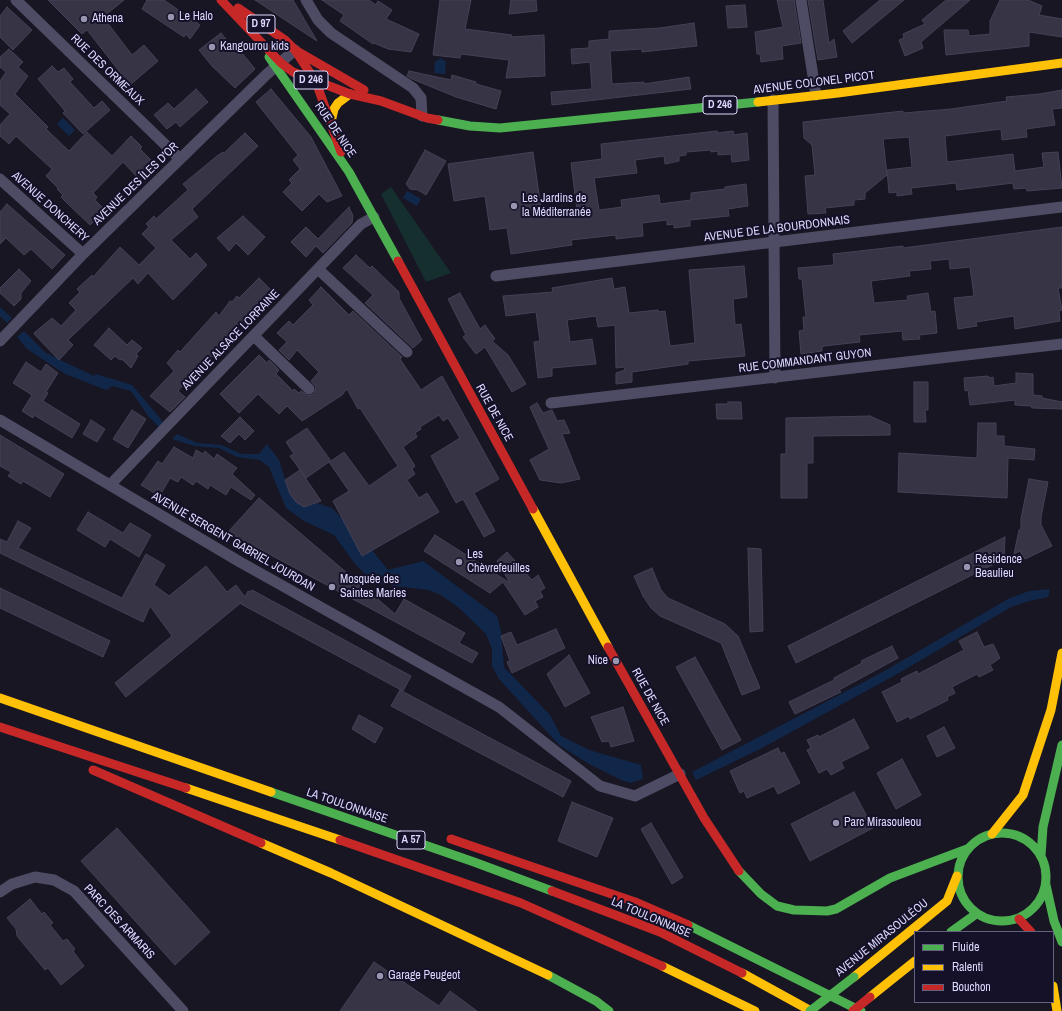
<!DOCTYPE html>
<meta charset="utf-8">
<style>
body{margin:0}
#map{position:relative;width:1062px;height:1011px;overflow:hidden;background:#181623;font-family:"Archivo Narrow",sans-serif}
canvas{display:block}
.legend{position:absolute;left:914px;top:931px;width:140px;height:72px;box-sizing:border-box;background:#141128;border:1px solid #64617e;margin:0;padding:5px 7px;list-style:none;font-size:12px;color:#ddd9fe}
.legend li{display:flex;align-items:center;gap:8px;height:20px}
.legend b{width:20px;border:1px solid #64617e}
</style>
<div id="map">
<canvas width="1062" height="1011"></canvas>
<ul class="legend">
<li><b style="height:5px;background:#4caf50"></b>Fluide</li>
<li><b style="height:5px;background:#ffc107"></b>Ralenti</li>
<li><b style="height:5px;background:#c62828"></b>Bouchon</li>
</ul>
</div>
<script>
const ctx = document.querySelector('canvas').getContext('2d');
ctx.lineJoin = 'round';
function fillPath(path, color) {
  ctx.fillStyle = color;
  ctx.fill(path, 'evenodd');
}
function poly(rows) {
  const path = new Path2D();
  for (const r of rows) {
    if (r.length === 3) {
      path.moveTo(r[0] + r[2], r[1]);
      path.arc(r[0], r[1], r[2], 0, 2 * Math.PI);
      continue;
    }
    path.moveTo(r[0], r[1]);
    for (let i = 2; i < r.length; i += 2) path.lineTo(r[i], r[i + 1]);
  }
  return path;
}
function strokePath(path, color, width, dash) {
  ctx.strokeStyle = color;
  ctx.lineWidth = width;
  ctx.lineCap = dash ? 'butt' : 'round';
  ctx.setLineDash(dash || []);
  ctx.stroke(path);
}
function drawText(font, color, halo, rows, align = 'center') {
  ctx.font = font + ' "Archivo Narrow",sans-serif';
  ctx.lineWidth = 4;
  ctx.setLineDash([]);
  ctx.textBaseline = 'middle';
  ctx.strokeStyle = halo;
  ctx.fillStyle = color;
  for (const [text, x, y, turn = 0] of rows) {
    ctx.save();
    ctx.translate(x, y);
    ctx.rotate((+turn || 0) * Math.PI / 180);
    ctx.textAlign = isNaN(turn) ? turn : align;
    if (halo) ctx.strokeText(text, 0, 0);
    ctx.fillText(text, 0, 0);
    ctx.restore();
  }
}
fillPath(poly([
 [391,187,451,273,426,282,381,194]
]), '#152e2e');
fillPath(poly([
 [441,58,446,62,445,74,434,73,435,62],
 [63,118,75,130,69,136,57,124],
 [407,191,421,199,417,206,403,198],
 [0,307,12,318,7,323,0,316],
 [24,331,46,353,50,354,50,355,94,376,96,374,132,385,164,423,159,427,148,416,131,391,112,386,106,390,65,374,27,349,17,337],
 [177,434,197,443,221,445,242,454,259,454,267,444,279,460,290,494,296,501,304,507,317,503,332,508,372,550,388,570,423,561,497,616,501,631,504,667,550,715,561,736,589,750,641,765,643,779,630,783,621,780,589,764,559,745,499,679,492,666,492,649,486,634,459,608,441,595,428,590,380,584,364,573,356,565,334,535,304,521,286,508,269,467,260,460,237,457,219,448,195,446,172,439],
 [1050,589,1048,597,1029,601,1011,607,899,673,762,748,696,780,692,772,881,673,1008,599,1029,591]
]), '#112749');
const building = poly([
 [48,0,124,0,103,17,132,55,144,45,158,61,130,85,87,30,82,34,48,0],
 [147,0,164,0,200,25,190,39,186,34,184,37,142,9,147,0],
 [255,0,293,0,317,41,255,0],
 [322,0,369,0,376,5,378,1,392,10,386,19,419,34,411,52,388,49,374,43,373,44,340,21,344,15,322,0],
 [440,0,471,0,465,29,512,35,511,37,544,35,545,76,506,78,509,60,461,54,460,58,433,55,440,0],
 [511,0,536,0,537,11,509,14,511,0],
 [777,0,794,0,801,43,782,46,783,59,761,62,760,54,757,54,755,32,783,27,777,0],
 [808,0,823,0,829,43,834,39,837,57,818,60,808,0],
 [880,0,904,0,852,43,843,31,880,0],
 [946,0,970,0,921,42,923,48,905,56,899,40,904,38,903,34,925,24,922,20,946,0],
 [1000,0,1028,0,1042,6,1039,15,1062,19,1062,37,1029,32,1029,46,946,55,944,30,968,30,969,36,990,34,990,21,1000,0],
 [745,5,747,27,728,28,726,6,745,5],
 [7,7,32,30,13,50,0,37,0,16,7,7],
 [694,23,697,46,642,52,642,49,610,51,612,84,644,82,644,84,689,77,691,89,552,105,551,92,592,89,590,62,572,64,571,49,589,48,589,41,609,39,609,31,660,28,694,23],
 [221,33,239,55,242,53,255,69,235,88,212,66,199,50,221,33],
 [9,49,23,62,18,67,28,76,15,94,48,127,46,129,69,151,87,132,112,156,131,136,142,147,140,149,157,166,144,179,139,179,123,162,93,193,97,197,95,200,105,210,90,225,68,204,61,197,63,195,57,189,58,188,46,176,52,169,16,136,9,144,0,136,0,125,10,114,0,105,0,81,6,72,0,67,0,57,9,49],
 [52,66,58,72,64,68,73,79,70,82,94,108,102,101,110,110,83,134,63,113,65,111,38,79,52,66],
 [409,71,451,80,452,75,476,82,476,84,501,91,496,109,456,97,412,79,407,76,409,71],
 [196,89,208,102,180,127,176,122,167,129,154,115,168,103,174,109,196,89],
 [271,89,311,137,342,196,327,202,319,194,302,211,283,192,292,183,289,180,300,169,293,160,298,155,256,102,271,89],
 [1062,90,1062,108,1052,109,1055,125,1026,129,1027,137,1002,140,1001,129,945,136,947,162,1013,154,1015,171,1044,167,1042,153,1058,152,1062,188,1027,191,1026,188,1014,189,1013,183,957,190,956,183,911,188,912,194,897,196,897,192,889,193,887,170,912,167,909,137,883,139,887,175,865,193,865,199,854,200,854,205,825,208,826,213,808,214,805,176,815,175,812,145,804,138,803,122,903,111,903,113,951,109,1007,101,1006,97,1040,94,1062,90],
 [717,131,717,133,733,131,734,135,747,133,749,160,732,162,731,154,718,155,718,151,711,152,711,150,686,152,686,155,679,156,679,161,665,164,664,156,635,160,637,173,594,178,599,210,622,207,621,200,659,195,660,204,691,200,691,193,725,189,725,187,746,184,748,206,728,209,729,216,690,220,690,226,674,228,674,224,667,225,667,220,642,223,643,236,616,239,616,235,571,240,572,245,511,254,507,228,490,230,485,196,454,201,448,164,533,152,542,215,577,210,571,163,602,159,601,144,717,131],
 [245,133,258,146,192,209,198,217,171,240,190,259,196,253,207,265,173,300,148,273,138,284,133,278,68,340,73,345,59,360,35,335,34,333,52,318,61,326,76,310,69,303,80,292,77,289,92,275,93,277,120,247,139,265,156,248,142,234,149,227,146,224,154,216,156,219,188,190,183,184,217,156,223,152,224,153,245,133],
 [425,150,446,161,426,195,418,190,410,189,406,184,425,150],
 [7,204,65,255,52,269,31,249,24,255,6,238,0,244,0,212,7,204],
 [349,207,353,216,352,223,323,253,316,246,306,257,291,242,306,227,318,239,349,207],
 [243,216,265,237,248,255,236,243,229,251,217,238,243,216],
 [1062,227,1062,288,1058,288,1062,310,1059,311,1060,321,1015,329,1014,316,976,322,977,326,958,329,954,298,974,296,970,267,950,269,949,259,930,261,931,269,909,271,910,276,871,281,874,303,908,300,907,296,928,293,931,312,935,311,937,333,919,335,920,339,903,340,902,331,859,335,860,342,824,346,822,347,822,351,801,354,799,331,804,330,803,317,806,317,802,279,799,279,798,268,834,265,833,254,903,246,903,248,1062,227],
 [356,255,370,268,372,266,399,292,399,298,422,340,413,348,365,303,373,295,343,268,356,255],
 [744,266,747,297,733,299,735,325,741,324,745,356,688,361,688,364,632,372,632,382,616,384,616,373,625,370,624,367,616,368,615,325,598,327,596,316,567,320,570,342,592,339,596,364,552,368,552,376,538,378,534,342,540,341,536,312,506,316,503,296,553,292,552,288,612,278,614,289,625,287,629,313,658,310,659,312,665,311,670,346,695,343,689,270,744,266],
 [19,269,31,281,21,293,21,299,14,306,0,293,0,288,19,269],
 [259,278,271,290,266,296,268,298,243,326,240,323,225,340,226,341,217,351,202,367,200,365,178,391,185,397,170,412,150,396,174,371,167,363,178,350,180,352,216,312,219,316,230,301,232,302,237,296,239,298,259,278],
 [321,287,349,315,353,311,402,357,400,359,421,390,442,376,499,479,474,493,495,531,484,537,463,499,456,503,431,456,460,438,448,418,443,421,439,415,420,427,421,429,415,433,417,437,403,447,415,466,412,469,415,474,407,480,419,498,427,493,439,512,362,556,333,501,349,491,329,462,306,478,290,456,294,454,286,442,307,428,331,461,344,452,369,486,398,466,360,408,358,409,347,389,342,395,302,421,287,406,279,414,258,394,239,413,220,394,259,355,267,363,269,360,279,370,276,374,293,391,294,389,299,393,301,391,308,396,314,394,316,387,311,381,319,372,297,350,289,360,279,350,287,342,277,333,289,321,293,325,313,305,309,300,321,287],
 [460,293,480,329,485,325,495,339,492,341,508,355,526,384,512,392,485,347,476,354,463,337,466,335,448,299,460,293],
 [109,328,127,345,132,340,142,348,136,354,138,356,131,368,122,359,120,360,115,356,111,360,94,345,109,328],
 [26,362,41,372,46,364,58,373,46,392,48,393,43,401,80,424,72,438,34,415,33,418,22,411,32,395,13,383,26,362],
 [1016,373,1033,374,1033,395,1042,396,1042,398,1062,402,1062,409,1032,408,1031,406,1015,405,1015,400,970,405,968,390,965,391,964,378,988,376,989,378,993,377,994,386,1016,383,1016,373],
 [914,382,928,382,928,410,925,410,926,422,914,422,914,382],
 [728,402,741,402,742,419,717,419,716,404,728,404,728,402],
 [537,403,543,413,552,410,557,421,564,420,570,433,562,434,580,479,561,483,540,480,530,460,549,449,530,407,537,403],
 [132,410,146,419,128,448,113,439,132,410],
 [870,416,890,425,890,435,813,436,813,463,807,463,807,498,781,498,781,454,786,454,786,418,870,416],
 [240,417,254,431,245,440,239,434,230,443,221,436,240,417],
 [91,420,105,429,97,442,83,434,91,420],
 [978,423,996,423,996,436,1004,436,1004,446,1035,449,1034,460,1008,458,1007,498,898,492,899,453,977,458,978,423],
 [0,435,64,474,50,497,23,481,21,484,8,476,11,472,0,466,0,435],
 [174,447,193,458,196,450,203,454,205,451,214,459,217,454,237,468,232,474,255,495,251,500,231,487,226,495,210,485,208,489,196,481,193,485,181,477,178,482,170,478,162,492,158,489,156,494,141,485,158,461,162,464,174,447],
 [300,470,321,501,304,507,296,502,290,494,285,480,300,470],
 [1029,479,1048,482,1041,517,1041,525,1052,546,1025,559,1020,551,1014,554,1019,530,1021,529,1021,519,1029,479],
 [259,498,360,584,359,588,373,595,395,614,404,599,465,633,459,643,478,653,472,663,228,532,259,498],
 [88,512,123,533,130,523,151,535,139,557,110,539,105,547,77,530,88,512],
 [18,521,31,528,18,548,122,598,146,554,165,565,154,585,169,596,206,566,227,592,236,585,245,597,248,591,251,592,252,590,411,676,403,691,241,604,242,602,126,697,115,683,172,636,150,606,143,622,0,553,0,539,7,542,18,521],
 [435,535,510,583,497,561,507,552,532,580,538,575,545,588,540,591,543,597,535,601,538,607,525,615,503,582,490,593,424,551,435,535],
 [1005,537,1004,559,796,663,788,646,1005,537],
 [748,548,761,549,763,631,750,632,748,548],
 [652,568,661,590,668,598,725,624,738,636,760,688,742,695,721,643,660,616,651,608,643,596,634,576,652,568],
 [0,588,110,641,103,657,0,608,0,588],
 [556,629,565,648,512,673,507,662,510,661,501,636,511,632,517,645,556,629],
 [977,632,984,647,993,644,1000,658,990,665,993,670,979,677,977,674,952,687,955,693,947,697,948,700,910,719,909,716,897,722,882,692,902,682,901,679,917,671,918,674,964,650,959,641,977,632],
 [892,646,898,658,839,690,841,692,795,714,789,702,834,680,834,678,862,663,861,661,892,646],
 [569,655,590,693,565,707,547,674,569,655],
 [695,657,741,740,722,750,676,667,695,657],
 [400,690,571,781,563,797,391,706,400,690],
 [623,707,634,741,611,747,609,741,602,742,591,717,623,707],
 [359,715,383,728,375,743,352,729,359,715],
 [854,719,869,748,841,762,844,768,831,775,827,769,819,773,807,750,811,748,807,740,818,735,819,737,854,719],
 [944,727,955,748,937,757,927,736,944,727],
 [778,748,781,754,784,752,800,783,778,794,774,786,747,798,744,791,740,793,730,771,778,748],
 [902,759,921,795,896,809,877,773,902,759],
 [854,792,873,828,810,861,791,824,854,792],
 [572,802,613,818,597,857,558,841,572,802],
 [651,823,683,877,672,884,641,829,651,823],
 [117,828,210,932,175,965,81,861,117,828],
 [30,899,42,914,44,912,53,923,50,925,63,941,67,939,75,949,73,951,84,966,61,985,48,968,45,970,17,936,16,929,7,918,30,899],
 [374,962,439,1006,450,991,477,1011,340,1011,374,962]
]);
fillPath(building, '#363445');
strokePath(building, '#454156', 1);
strokePath(poly([
 [16,0,180,159],
 [306,0,318,20,331,33,413,88,421,98,422,116],
 [801,0,816,95],
 [773,100,775,378],
 [0,179,83,254],
 [318,269,407,352],
 [496,276,1062,207],
 [254,336,309,389],
 [0,341,83,254,267,74,295,50],
 [551,403,1062,344],
 [0,420,240,562,499,707,600,786,635,796,680,774],
 [110,485,361,224,374,217],
 [0,892,12,884,35,877,54,880,74,891,183,1011]
]), '#4d4c64', 11);
strokePath(poly([
 [269,57,349,172,398,261],
 [438,120,470,126,500,128,758,102],
 [271,792,474,862,552,891],
 [1002,877,44],
 [1041,856,1043,827,1062,745],
 [739,871,761,894,777,906,794,910,827,911,836,909,890,878,967,849],
 [1046,885,1054,921,1062,942],
 [688,925,861,1011],
 [951,932,976,914],
 [548,975,596,1001,609,1011]
]), '#4caf50', 9);
strokePath(poly([
 [758,102,838,93,1062,63],
 [331,122,334,109,338,103,350,94],
 [533,509,608,647],
 [0,698,271,792],
 [186,788,340,840],
 [992,834,1023,795,1051,710,1062,653],
 [261,843,331,873,548,975],
 [662,966,755,1011],
 [742,973,811,1011],
 [854,977,947,901,957,876],
 [1053,986,1057,1011],
 [870,997,915,961]
]), '#ffc107', 9);
strokePath(poly([
 [221,0,281,63,293,72,350,94,381,101,427,118,438,120],
 [238,8,285,40,295,50,364,90],
 [295,50,316,82,341,152],
 [398,261,533,509],
 [608,647,704,818,739,871],
 [0,727,186,788],
 [93,770,261,843],
 [451,839,635,902,688,925],
 [340,840,521,903,662,966],
 [552,891,660,932,742,973],
 [1019,919,1031,932]
]), '#c62828', 9);
strokePath(poly([
 [810,1011,854,977]
]), '#4caf50', 9);
strokePath(poly([
 [853,1011,870,997]
]), '#c62828', 9);
for (const [x, y, r, color] of [
 [171,17,4,"#9895b1"],
 [84,19,4,"#9895b1"],
 [212,47,4,"#9895b1"],
 [514,206,4,"#9895b1"],
 [459,562,4,"#9895b1"],
 [967,567,4,"#9895b1"],
 [332,587,4,"#9895b1"],
 [616,661,4,"#9895b1"],
 [836,823,4,"#9895b1"],
 [380,976,4,"#9895b1"]
]) {
  const dot = new Path2D();
  dot.arc(x, y, r, 0, 2 * Math.PI);
  ctx.fillStyle = color;
  ctx.fill(dot);
  strokePath(dot, '#141128', 1.5);
}
for (const [x, y, w] of [
 [261,24,28],
 [311,80,34],
 [720,105,34],
 [411,840,28]
]) {
  const box = new Path2D();
  box.roundRect(x - w / 2, y - 9, w, 18, 3);
  ctx.fillStyle = '#141128';
  ctx.fill(box);
  strokePath(box, '#ddd9fe', 1);
}
drawText('bold 11px', '#ddd9fe', null, [
 ["D 97",261,24],
 ["D 246",311,80],
 ["D 246",720,105],
 ["A 57",411,840]
]);
drawText('12px', '#ddd9fe', '#141128', [
 ["Le Halo",179,17],
 ["Athena",92,19],
 ["Kangourou kids",220,47],
 ["Les Jardins de",522,199],
 ["la Méditerranée",522,213],
 ["Les",467,555],
 ["Chèvrefeuilles",467,569],
 ["Résidence",975,560],
 ["Beaulieu",975,574],
 ["Mosquée des",340,580],
 ["Saintes Maries",340,594],
 ["Nice",608,661,"right"],
 ["Parc Mirasouleou",844,823],
 ["Garage Peugeot",388,976]
], 'left');
drawText('12px', '#ddd9fe', '#141128', [
 ["RUE DES ORMEAUX",107,70,44],
 ["AVENUE COLONEL PICOT",814,83,-7],
 ["RUE DE NICE",335,130,56],
 ["AVENUE DES ÎLES D'OR",136,184,-44],
 ["AVENUE DONCHERY",50,207,42],
 ["AVENUE DE LA BOURDONNAIS",777,229,-7],
 ["AVENUE ALSACE LORRAINE",231,340,-46],
 ["RUE COMMANDANT GUYON",805,361,-7],
 ["RUE DE NICE",494,413,61],
 ["AVENUE SERGENT GABRIEL JOURDAN",233,542,30],
 ["RUE DE NICE",650,697,61],
 ["LA TOULONNAISE",347,806,19],
 ["LA TOULONNAISE",651,918,23],
 ["PARC DES ARMARIS",119,922,47],
 ["AVENUE MIRASOULÉOU",882,938,-39]
]);
</script>
